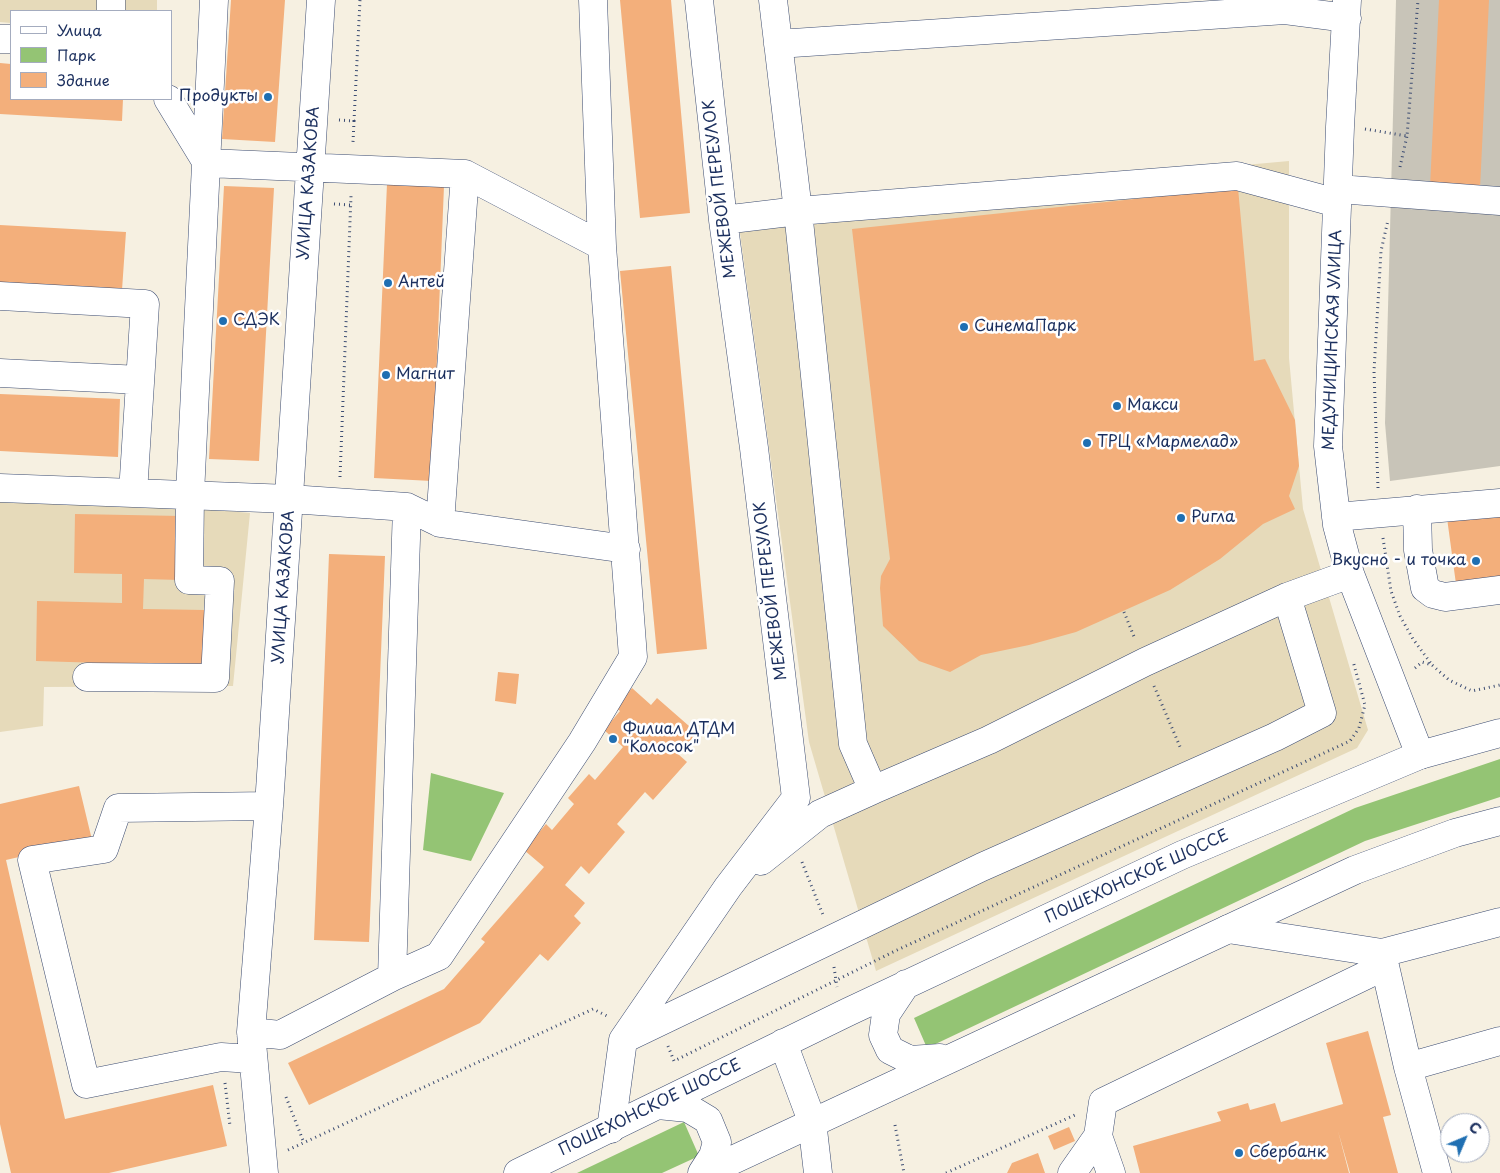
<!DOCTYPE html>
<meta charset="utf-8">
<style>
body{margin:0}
#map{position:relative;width:1500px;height:1173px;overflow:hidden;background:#f6f0e1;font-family:"Playpen Sans",sans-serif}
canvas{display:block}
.legend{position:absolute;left:10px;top:10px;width:162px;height:90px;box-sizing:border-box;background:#fff;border:1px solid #a4acbf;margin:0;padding:6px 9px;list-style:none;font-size:15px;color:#1b2f5e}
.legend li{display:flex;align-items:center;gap:10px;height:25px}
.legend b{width:25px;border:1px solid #a4acbf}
.north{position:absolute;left:1440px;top:1113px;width:50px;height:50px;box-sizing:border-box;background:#fff;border:1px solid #a4acbf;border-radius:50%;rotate:45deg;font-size:14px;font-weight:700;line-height:20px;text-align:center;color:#1b2f5e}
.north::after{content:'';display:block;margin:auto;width:18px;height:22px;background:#1f6fb2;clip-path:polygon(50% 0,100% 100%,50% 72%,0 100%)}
</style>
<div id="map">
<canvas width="1500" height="1173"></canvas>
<ul class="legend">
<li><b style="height:6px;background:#fff"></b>Улица</li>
<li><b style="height:14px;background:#94c474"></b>Парк</li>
<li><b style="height:14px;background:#f3af7b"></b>Здание</li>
</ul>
<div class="north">С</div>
</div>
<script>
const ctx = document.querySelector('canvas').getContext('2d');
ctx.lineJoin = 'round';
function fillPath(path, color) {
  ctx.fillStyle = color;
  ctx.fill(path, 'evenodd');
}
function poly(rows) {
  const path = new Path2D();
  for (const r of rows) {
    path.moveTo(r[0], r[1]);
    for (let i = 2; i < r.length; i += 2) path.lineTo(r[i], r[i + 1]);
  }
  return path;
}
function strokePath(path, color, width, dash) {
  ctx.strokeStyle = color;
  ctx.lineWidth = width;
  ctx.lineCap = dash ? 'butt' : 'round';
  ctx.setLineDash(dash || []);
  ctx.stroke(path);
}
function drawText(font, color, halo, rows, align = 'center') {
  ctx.font = font + ' "Playpen Sans",sans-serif';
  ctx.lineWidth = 5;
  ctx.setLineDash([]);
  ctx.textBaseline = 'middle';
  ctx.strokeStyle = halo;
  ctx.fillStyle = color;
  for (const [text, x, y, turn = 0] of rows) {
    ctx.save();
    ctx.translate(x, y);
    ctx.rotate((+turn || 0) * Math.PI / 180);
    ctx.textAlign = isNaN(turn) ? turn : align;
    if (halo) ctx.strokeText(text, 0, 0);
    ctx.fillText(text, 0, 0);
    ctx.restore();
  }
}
fillPath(poly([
 [0,0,157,0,157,11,11,11,11,23,0,22],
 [1289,161,1289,358,1303,509,1368,730,1357,748,876,971,809,742,737,211],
 [0,491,250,513,233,686,44,687,43,726,0,732]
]), '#e6daba');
fillPath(poly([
 [1396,0,1500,0,1500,466,1390,481,1385,423]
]), '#c8c4b8');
fillPath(poly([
 [1500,759,1500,797,1365,841,927,1048,914,1018,1355,808],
 [431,773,504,793,471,861,423,850],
 [684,1122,699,1156,662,1173,577,1173]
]), '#94c474');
fillPath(poly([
 [231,0,285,0,275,142,222,139],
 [620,0,671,0,690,213,640,218],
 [1439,0,1489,0,1480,189,1430,187],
 [0,63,11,64,11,99,123,99,122,121,0,114],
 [387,184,444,186,432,481,374,478],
 [224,186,274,188,259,461,209,459],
 [1238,188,1254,361,1265,359,1295,420,1299,466,1289,496,1295,509,1263,524,1220,559,1170,590,1076,632,1029,645,981,655,950,672,919,661,883,626,880,588,881,576,890,559,852,229],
 [0,225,126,232,122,290,0,284],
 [671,266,707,649,657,654,620,271],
 [0,394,120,399,118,457,0,451],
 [1500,511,1500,578,1456,584,1447,518],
 [75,514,181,516,180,580,144,579,143,609,205,610,203,666,36,661,37,601,122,603,122,574,74,573],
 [329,554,385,556,369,942,314,940],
 [498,672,519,674,516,704,495,701],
 [632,688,651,705,657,698,697,733,678,754,687,762,653,800,645,792,617,824,625,832,589,874,581,866,565,885,585,903,574,916,581,923,548,961,540,954,480,1023,309,1105,288,1063,444,989,485,942,481,939,544,867,524,850,546,824,552,830,574,804,568,798,589,774,595,780,623,747,604,730,620,711,615,707],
 [79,786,92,840,6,860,65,1119,213,1085,227,1146,109,1173,11,1173,0,1124,0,804],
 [1368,1031,1391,1115,1383,1117,1398,1173,1350,1173,1338,1131,1349,1173,1140,1173,1133,1146,1221,1121,1217,1112,1248,1103,1250,1110,1275,1103,1281,1122,1343,1104,1326,1043],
 [1069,1127,1075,1141,1054,1150,1048,1136],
 [1038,1153,1045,1173,1007,1173,1012,1163]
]), '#f3af7b');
const minor = poly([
 [593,0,602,246],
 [773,0,798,211,1237,176,1337,203],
 [1347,0,1340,127,1328,446,1337,525,1350,574,1420,755],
 [111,11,111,0],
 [0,39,11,39],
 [778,44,1285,10,1347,18],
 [168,99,207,163,465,174,602,246,633,657,582,742,439,956,392,977,280,1035,251,1032],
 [1338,189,1500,201],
 [723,220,798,211,853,744,873,790,989,740,1145,662,1287,597,1350,574],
 [0,296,145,304,133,493,290,499,407,507,440,523,465,174],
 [0,373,140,380],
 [0,488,133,493],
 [1417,509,1418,550,1425,588,1433,594,1445,597,1500,590],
 [1336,517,1500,503],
 [440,523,626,549],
 [87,677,215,678,220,581,189,580,190,494,214,0],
 [761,861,820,814,873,790],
 [1228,929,1382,953,1408,1067,1437,1173],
 [1382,953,1500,922],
 [392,977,407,507],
 [624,1039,982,867,1275,737,1322,713,1287,597],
 [252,1059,221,1057,86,1084,32,860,104,849,118,808,269,806],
 [1408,1067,1500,1041],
 [812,1121,818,1173],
 [611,1129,623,1040,728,887,796,798,754,448,723,220,699,0],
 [1098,1136,1111,1173],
 [264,1173,251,1032,269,806,321,0],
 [1072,1173,1098,1136,1103,1102,1385,966]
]);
const major = poly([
 [906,984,886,1014,883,1035,890,1050,910,1060,940,1058],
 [783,1043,812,1121],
 [658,1105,688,1108,708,1120,717,1142,713,1156,702,1173],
 [518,1173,848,1012,1182,855,1420,755,1500,733],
 [705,1173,1355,870,1455,833,1500,821]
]);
strokePath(minor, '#3c4c72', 29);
strokePath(major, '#3c4c72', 29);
strokePath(poly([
 [339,120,354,121,353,142],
 [354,121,360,0],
 [1365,129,1407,136,1418,0],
 [1400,167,1407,136],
 [334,204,351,205],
 [340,477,351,196],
 [1378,488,1374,371,1381,251,1388,220],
 [1383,538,1391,591,1400,616,1413,639,1432,665],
 [1124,612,1135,639],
 [1415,668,1422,662,1432,665,1449,680,1472,691,1500,685],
 [1154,686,1181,749],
 [802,862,823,915],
 [834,967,837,987],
 [668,1046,674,1061,895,951,1350,741,1359,728,1365,705,1353,661],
 [225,1083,230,1126],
 [286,1097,304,1143],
 [895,1125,904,1173],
 [288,1150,593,1009,607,1016],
 [946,1173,1075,1115]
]), '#3c4c72', 3, [1, 4]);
strokePath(minor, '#fff', 28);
strokePath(major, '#fff', 28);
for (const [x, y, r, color] of [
 [268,97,5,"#1f6fb2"],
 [388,283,5,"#1f6fb2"],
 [223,321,5,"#1f6fb2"],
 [964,327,5,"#1f6fb2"],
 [386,375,5,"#1f6fb2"],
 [1117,406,5,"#1f6fb2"],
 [1087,443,5,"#1f6fb2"],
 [1181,518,5,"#1f6fb2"],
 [1476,561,5,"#1f6fb2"],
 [613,739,5,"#1f6fb2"],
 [1239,1153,5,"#1f6fb2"]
]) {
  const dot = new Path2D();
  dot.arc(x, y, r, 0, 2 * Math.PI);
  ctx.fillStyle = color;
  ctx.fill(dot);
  strokePath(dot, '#fff', 2);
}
drawText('16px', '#1b2f5e', '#fff', [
 ["Продукты",258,97,"right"],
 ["Антей",398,283],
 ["СДЭК",233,321],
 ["СинемаПарк",974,327],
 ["Магнит",396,375],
 ["Макси",1127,406],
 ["ТРЦ «Мармелад»",1097,443],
 ["Ригла",1191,518],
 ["Вкусно - и точка",1466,561,"right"],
 ["Филиал ДТДМ",623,730],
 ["\"Колосок\"",623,748],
 ["Сбербанк",1249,1153]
], 'left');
drawText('16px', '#1b2f5e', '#fff', [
 ["УЛИЦА КАЗАКОВА",309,183,-86],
 ["МЕЖЕВОЙ ПЕРЕУЛОК",720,189,-97],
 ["МЕДУНИЦИНСКАЯ УЛИЦА",1333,340,-88],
 ["УЛИЦА КАЗАКОВА",284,587,-86],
 ["МЕЖЕВОЙ ПЕРЕУЛОК",771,591,-97],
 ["ПОШЕХОНСКОЕ ШОССЕ",1137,877,-25],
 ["ПОШЕХОНСКОЕ ШОССЕ",650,1108,-26]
]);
</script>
